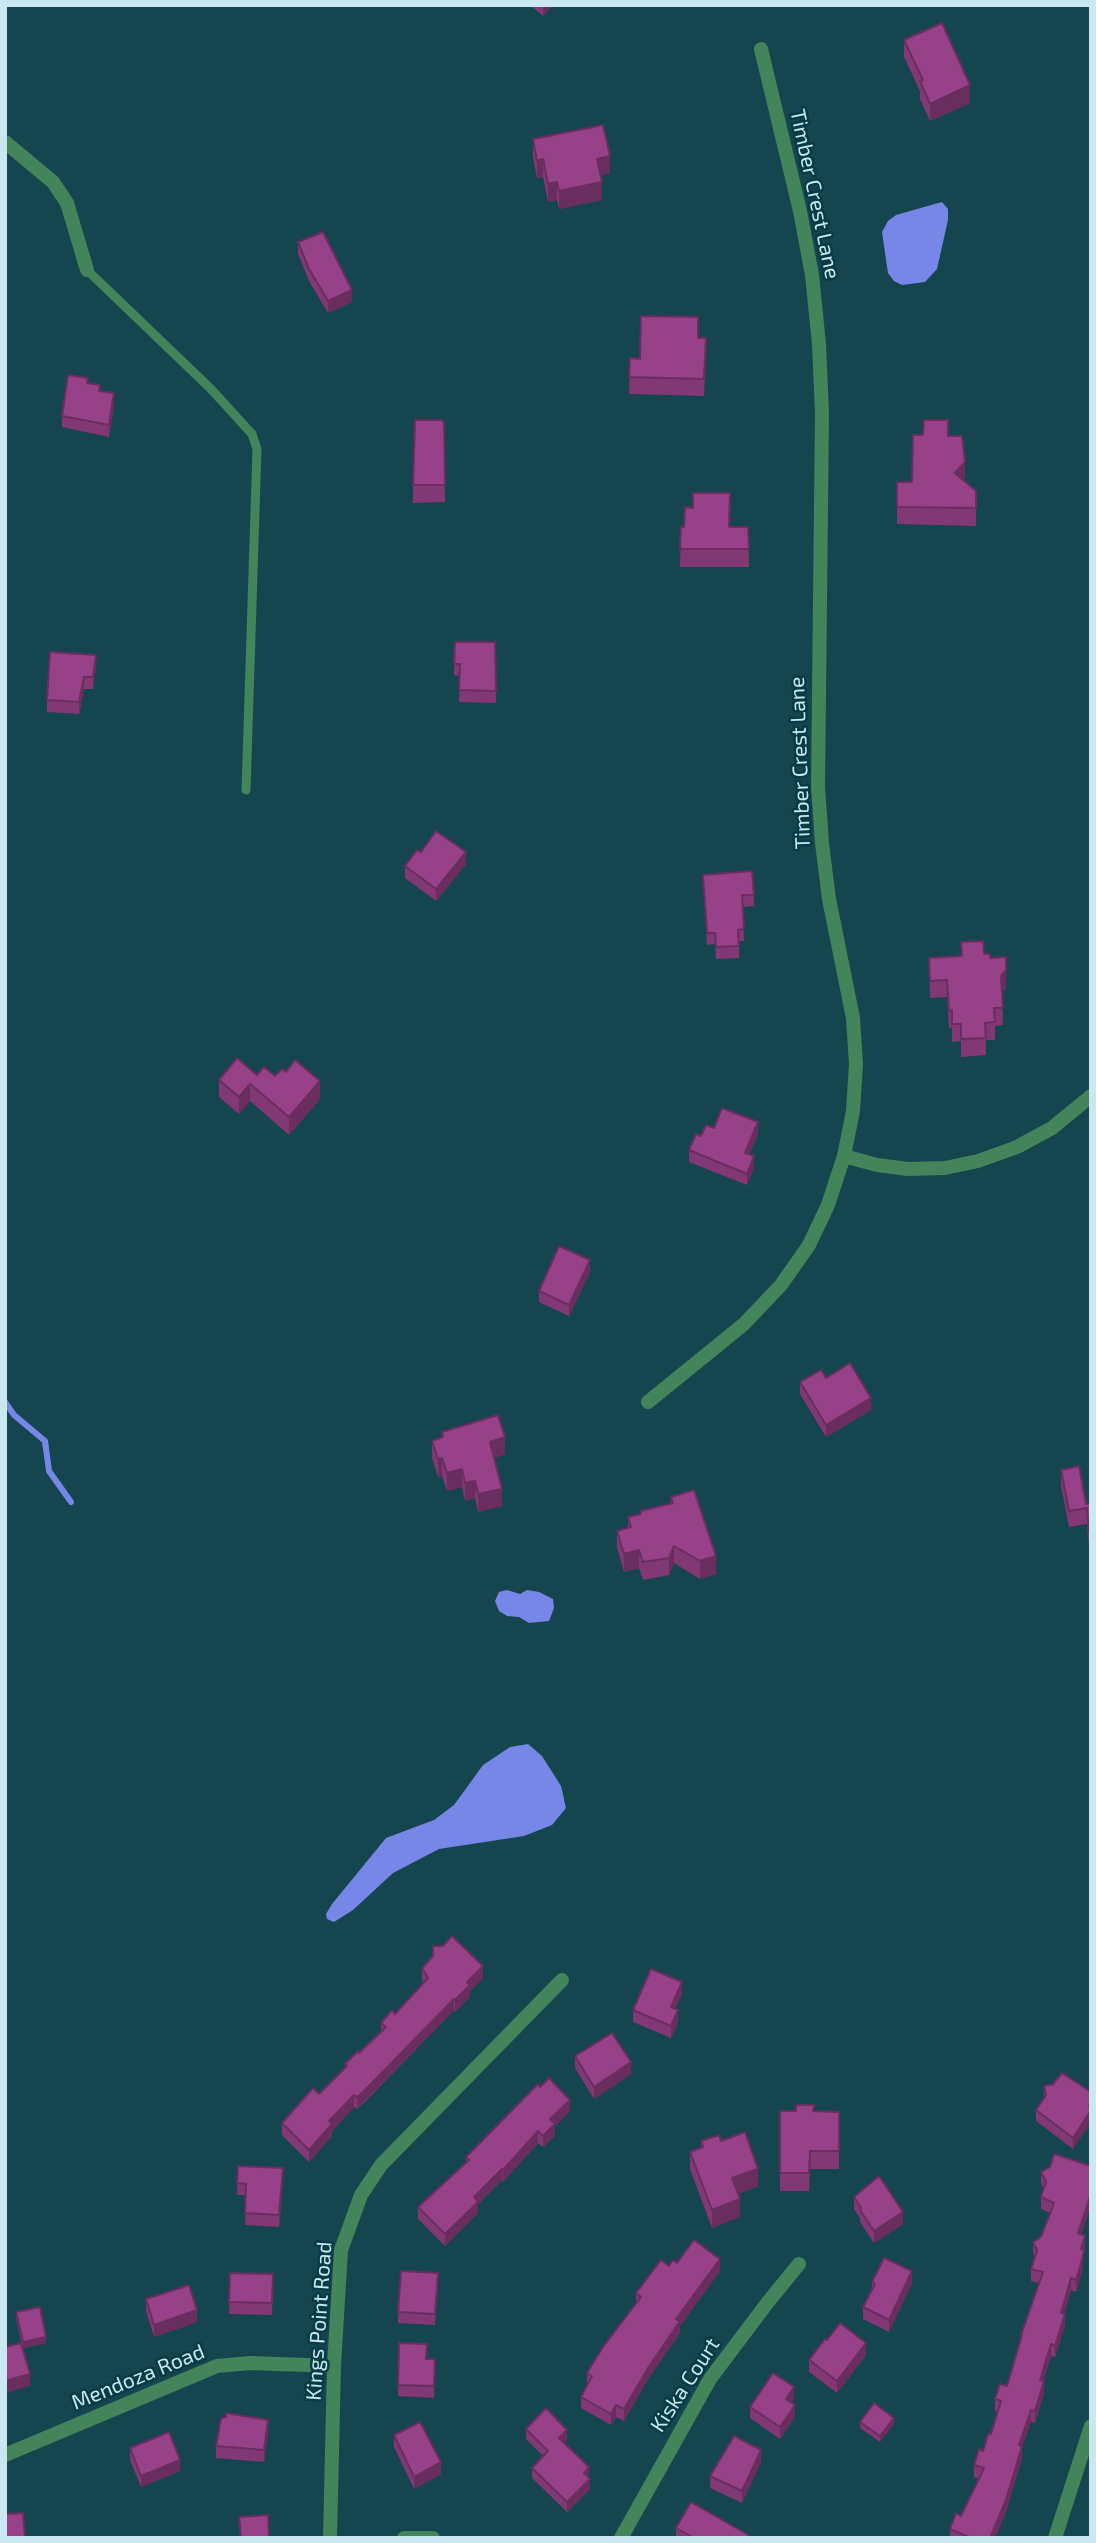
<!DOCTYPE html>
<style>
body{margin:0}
#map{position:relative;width:1096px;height:2543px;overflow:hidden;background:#15454f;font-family:"Exo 2",sans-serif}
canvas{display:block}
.frame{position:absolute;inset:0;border:7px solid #c9e8ef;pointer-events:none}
</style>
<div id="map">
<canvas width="1096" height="2543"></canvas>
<div class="frame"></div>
</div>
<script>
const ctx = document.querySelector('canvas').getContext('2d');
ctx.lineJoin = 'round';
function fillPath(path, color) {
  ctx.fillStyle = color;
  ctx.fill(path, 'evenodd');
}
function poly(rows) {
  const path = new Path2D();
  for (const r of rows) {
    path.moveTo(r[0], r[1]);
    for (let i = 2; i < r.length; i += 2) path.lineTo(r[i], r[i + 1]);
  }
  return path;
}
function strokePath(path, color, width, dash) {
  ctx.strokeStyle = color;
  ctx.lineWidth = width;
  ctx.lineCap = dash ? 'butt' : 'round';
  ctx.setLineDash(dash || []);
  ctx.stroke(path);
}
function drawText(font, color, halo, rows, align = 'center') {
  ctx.font = font + ' "Exo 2",sans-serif';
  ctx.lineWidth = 5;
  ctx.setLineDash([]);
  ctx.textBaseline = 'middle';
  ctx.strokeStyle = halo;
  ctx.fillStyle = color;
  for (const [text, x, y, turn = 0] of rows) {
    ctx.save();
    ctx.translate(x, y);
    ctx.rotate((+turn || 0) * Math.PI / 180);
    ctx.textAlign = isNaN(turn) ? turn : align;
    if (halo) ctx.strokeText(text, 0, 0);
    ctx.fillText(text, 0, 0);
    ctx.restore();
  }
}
fillPath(poly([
 [942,202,948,209,948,220,937,269,925,282,902,285,894,281,888,273,882,232,888,221,896,215],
 [507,1590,520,1594,527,1590,539,1592,553,1599,554,1608,549,1621,529,1623,519,1617,507,1616,499,1611,495,1601,499,1592],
 [528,1744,542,1756,561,1786,566,1808,552,1825,524,1836,439,1849,393,1873,353,1910,334,1922,327,1919,326,1914,332,1904,386,1838,434,1820,454,1805,483,1765,510,1747]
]), '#7687e7');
strokePath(poly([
 [5,1402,14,1415,45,1441,49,1471,71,1502]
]), '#7687e7', 6);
strokePath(poly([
 [87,270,211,389,252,434,257,449,246,790]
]), '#44845b', 9);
strokePath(poly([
 [5,142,53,182,67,203,87,270],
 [844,1156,877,1165,908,1169,945,1168,978,1161,1017,1147,1052,1128,1091,1096],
 [648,1402,744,1324,781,1285,809,1245,828,1205,844,1156,853,1111,856,1064,853,1018,829,899,822,843,818,787,822,413,819,344,812,275,800,211,761,49],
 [5,2455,217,2366,250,2363,334,2366],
 [330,2538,334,2366,341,2250,361,2195,381,2165,562,1980],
 [404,2538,433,2538],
 [621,2538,710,2379,768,2302,799,2264],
 [1055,2538,1091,2426]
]), '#44845b', 14);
fillPath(poly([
 [530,5,552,5,543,16],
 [904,40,970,103,930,121,920,99,920,91,904,57],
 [533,139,610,173,601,175,602,200,559,209,557,200,548,202,543,177,537,178,533,157],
 [298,242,352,302,328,313,309,281,298,254],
 [698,338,706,355,704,396,629,394,630,358,640,359],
 [88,383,100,391,114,405,109,437,62,427,62,416],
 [444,423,445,502,413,503,413,485],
 [948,436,965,480,964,480,976,491,976,526,897,524,897,482,912,482],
 [681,527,748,527,749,567,680,567],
 [455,642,495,642,496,703,459,702,460,676,454,675],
 [96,667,93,689,84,689,79,714,47,712,47,700],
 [421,852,466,864,436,901,405,878,405,866],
 [703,875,754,895,754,906,743,907,744,941,739,941,739,958,716,959,715,944,707,945],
 [961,942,990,958,1006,988,1002,992,1003,1025,995,1026,995,1040,986,1040,986,1055,961,1057,961,1041,952,1042,952,1028,949,1028,947,997,930,998,929,958,961,956],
 [257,1075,275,1076,320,1099,289,1135,250,1101,239,1114,219,1097,219,1080],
 [714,1128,758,1134,749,1155,754,1168,747,1185,689,1162,689,1150,701,1136],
 [590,1272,569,1316,539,1302,539,1291],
 [826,1378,871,1410,826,1437,800,1394,800,1382],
 [442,1432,505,1454,494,1458,502,1506,478,1512,475,1498,465,1501,462,1487,447,1491,442,1476,438,1477,432,1458,432,1441,442,1437],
 [1061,1470,1086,1504,1091,1503,1091,1548,1089,1548,1087,1524,1069,1527,1061,1486],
 [671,1497,716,1574,700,1579,674,1563,669,1575,643,1580,639,1568,624,1572,617,1548,617,1531,628,1527,628,1517,640,1514,640,1511,671,1503],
 [422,1968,483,1978,470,1991,470,1997,455,2012,454,2010,363,2104,357,2109,354,2107,332,2131,332,2136,309,2162,282,2135,282,2123,319,2094,345,2069,345,2064,359,2053,381,2032,381,2023,395,2014,424,1983,422,1980],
 [682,1994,675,2009,678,2022,671,2038,633,2022,633,2010],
 [575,2056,631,2074,594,2099,575,2068],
 [1044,2086,1091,2092,1091,2122,1073,2149,1036,2121,1036,2110,1044,2098],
 [570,2111,555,2126,555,2136,543,2147,538,2143,503,2182,502,2180,478,2204,478,2213,445,2246,418,2219,418,2207,466,2162,466,2157],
 [780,2111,839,2112,839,2169,810,2169,809,2191,780,2191],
 [701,2141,721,2141,758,2186,738,2194,740,2217,712,2228,690,2169,690,2152,701,2147],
 [238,2166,283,2180,279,2227,245,2225,246,2195,237,2195],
 [1091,2166,1091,2205,1081,2234,1085,2248,1084,2253,1082,2272,1076,2292,1071,2290,1064,2314,1065,2326,1055,2357,1051,2356,1043,2381,1044,2393,1035,2423,1031,2422,1022,2447,1022,2458,1006,2512,995,2538,950,2538,950,2529,961,2516,979,2479,974,2477,974,2465,991,2434,998,2412,995,2411,995,2399,1007,2386,1021,2341,1021,2335,1039,2283,1031,2281,1031,2269,1035,2258,1033,2254,1033,2242,1041,2237,1050,2213,1041,2209,1041,2197,1044,2189,1041,2184,1041,2172],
 [854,2197,903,2224,874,2243,860,2222,860,2218,854,2209],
 [677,2263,720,2271,680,2326,680,2333,648,2379,624,2421,616,2417,611,2425,581,2408,581,2397,587,2385,587,2373,636,2304,636,2293,669,2266],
 [230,2273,273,2274,272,2315,229,2314],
 [872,2282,912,2283,889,2332,863,2319,863,2307,872,2290],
 [438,2284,435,2325,398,2323,398,2312],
 [146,2299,197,2322,154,2337,146,2311],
 [16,2312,46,2343,23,2348,30,2386,16,2318],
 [399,2343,427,2359,435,2359,434,2398,398,2396],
 [866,2355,837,2393,809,2372,809,2360],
 [794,2399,792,2402,795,2417,780,2439,750,2418,750,2407],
 [860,2422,894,2424,880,2442,860,2428],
 [526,2429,567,2440,564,2443,589,2477,590,2489,567,2512,532,2478,532,2468,543,2456,526,2439],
 [268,2432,264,2462,216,2458,216,2446],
 [394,2435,441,2474,414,2489,394,2447],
 [130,2448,180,2471,141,2487,130,2460],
 [761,2462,742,2503,710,2488,710,2476],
 [676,2528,750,2538,676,2538]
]), '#813875');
fillPath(poly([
 [543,5,552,5,543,16],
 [970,85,970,103,930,121,930,104],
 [610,156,610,173,597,176,597,159],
 [543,159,543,177,537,178,537,161],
 [557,182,557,200,548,202,548,184],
 [602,182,602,200,559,209,559,191],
 [352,290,352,302,328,313,328,301],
 [114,393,114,405,109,437,109,425],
 [965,462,965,480,955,491,955,473],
 [96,655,96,667,93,689,93,677],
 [84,677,84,689,79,714,79,702],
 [466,852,466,864,436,901,436,889],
 [1006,970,1006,988,1001,993,1001,976],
 [320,1081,320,1099,289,1135,289,1117],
 [250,1084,250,1101,239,1114,239,1097],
 [758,1122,758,1134,745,1165,745,1153],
 [754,1156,754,1168,747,1185,747,1174],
 [590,1260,590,1272,569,1316,569,1305],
 [871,1398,871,1410,826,1437,826,1425],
 [505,1437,505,1454,490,1459,490,1442],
 [442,1458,442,1476,438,1477,438,1459],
 [462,1469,462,1487,447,1491,447,1473],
 [475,1481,475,1498,465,1501,465,1483],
 [502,1489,502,1506,478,1512,478,1494],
 [674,1546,674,1563,669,1575,669,1558],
 [639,1550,639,1568,624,1572,624,1554],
 [716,1556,716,1574,700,1579,700,1561],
 [483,1966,483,1978,470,1991,470,1997,455,2012,455,2000,467,1982],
 [682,1982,682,1994,671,2019,671,2007],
 [454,1999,454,2010,357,2109,357,2097],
 [678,2010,678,2022,671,2038,671,2026],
 [631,2062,631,2074,594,2099,594,2087],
 [354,2095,354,2107,332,2131,332,2136,309,2162,309,2150,329,2121],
 [570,2100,570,2111,555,2126,555,2136,543,2147,543,2136,550,2119],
 [1091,2104,1091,2122,1073,2149,1073,2138],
 [538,2131,538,2143,503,2182,503,2170],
 [283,2168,283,2180,279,2227,279,2215],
 [502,2169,502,2180,478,2204,478,2213,445,2246,445,2234,474,2197],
 [758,2169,758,2186,732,2196,732,2178],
 [1091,2185,1091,2205,1078,2245,1078,2233],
 [740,2199,740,2217,712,2228,712,2210],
 [903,2212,903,2224,874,2243,874,2231],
 [1085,2236,1085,2248,1084,2253,1082,2272,1076,2292,1076,2280,1081,2249],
 [720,2259,720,2271,680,2326,680,2333,648,2379,624,2421,624,2409,676,2319],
 [912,2271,912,2283,889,2332,889,2320],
 [1071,2278,1071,2290,1061,2325,1061,2313],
 [197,2310,197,2322,154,2337,154,2325],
 [1065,2314,1065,2326,1055,2357,1055,2346],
 [46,2337,46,2343,23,2348,23,2342],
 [866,2343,866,2355,837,2393,837,2381],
 [1051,2344,1051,2356,1040,2391,1040,2380],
 [30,2374,30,2386,5,2393,5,2381],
 [1044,2381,1044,2393,1035,2423,1035,2411],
 [794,2387,794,2399,786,2411,786,2399],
 [616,2405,616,2417,611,2425,611,2414],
 [795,2405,795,2417,780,2439,780,2427],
 [1031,2410,1031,2422,1022,2447,1022,2458,1006,2512,995,2538,990,2538],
 [894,2418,894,2424,880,2442,880,2436],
 [268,2420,268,2432,264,2462,264,2450],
 [567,2430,567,2440,559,2448,559,2438],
 [761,2450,761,2462,742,2503,742,2491],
 [180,2460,180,2471,141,2487,141,2476],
 [441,2462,441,2474,414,2489,414,2477],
 [589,2467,589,2477,584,2483,584,2473],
 [590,2479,590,2489,567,2512,567,2502]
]), '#692e5f');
const building = poly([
 [942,23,970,85,930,104,920,81,923,80,904,40,942,23],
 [603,125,610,156,597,159,602,182,559,191,557,182,548,184,543,159,537,161,533,139,603,125],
 [323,232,352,290,328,301,309,269,298,242,323,232],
 [641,316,698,317,698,338,706,338,704,379,629,377,630,358,640,359,641,316],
 [68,375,88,378,87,383,100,385,99,391,114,393,109,425,62,416,68,375],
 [415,420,442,420,444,423,445,485,413,485,415,420],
 [924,420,948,420,948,436,962,436,965,462,955,473,976,491,976,508,897,507,897,482,912,482,913,435,923,435,924,420],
 [693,493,730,493,729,527,748,527,749,549,680,549,681,527,684,527,685,507,693,508,693,493],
 [455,642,495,642,496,691,459,690,460,664,454,664,455,642],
 [50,652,96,655,93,677,84,677,79,702,47,700,50,652],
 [436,831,466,852,436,889,405,866,417,850,421,852,436,831],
 [752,871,754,895,742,895,744,929,738,930,739,946,716,947,715,933,707,933,703,875,752,871],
 [983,941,984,954,990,954,990,958,1006,957,1006,970,1001,976,1003,1008,994,1008,995,1022,985,1023,986,1038,961,1039,961,1024,952,1024,952,1010,949,1011,947,980,930,981,929,958,962,956,961,942,983,941],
 [237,1058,257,1075,264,1067,275,1076,282,1069,286,1072,295,1060,320,1081,289,1117,250,1084,239,1097,219,1080,237,1058],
 [722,1108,758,1122,745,1153,754,1156,747,1174,689,1150,696,1134,701,1136,706,1125,714,1128,722,1108],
 [559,1246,590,1260,569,1305,539,1291,559,1246],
 [850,1363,871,1398,826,1425,800,1382,821,1370,826,1378,850,1363],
 [498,1415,505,1437,490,1442,502,1489,478,1494,475,1481,465,1483,462,1469,447,1473,442,1458,438,1459,432,1441,443,1437,442,1432,498,1415],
 [1079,1466,1086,1504,1091,1503,1091,1532,1089,1533,1087,1508,1069,1511,1061,1470,1079,1466],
 [694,1490,716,1556,700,1561,674,1546,669,1558,643,1562,639,1550,624,1554,617,1531,631,1527,628,1517,641,1514,640,1511,673,1503,671,1497,694,1490],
 [452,1936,483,1966,467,1982,470,1985,455,2000,454,1999,363,2092,357,2097,354,2095,329,2121,332,2124,309,2150,282,2123,313,2088,319,2094,347,2066,345,2064,358,2051,359,2053,386,2027,381,2023,392,2010,395,2014,428,1978,422,1968,433,1956,433,1946,443,1946,452,1936],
 [651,1969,682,1982,671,2007,678,2010,671,2026,633,2010,651,1969],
 [612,2033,631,2062,594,2087,575,2056,612,2033],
 [1062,2073,1091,2092,1091,2104,1089,2106,1091,2107,1091,2110,1073,2138,1036,2110,1046,2095,1044,2086,1053,2084,1062,2073],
 [549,2078,570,2100,550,2119,555,2124,543,2136,538,2131,503,2170,502,2169,474,2197,478,2202,445,2234,418,2207,469,2160,466,2157,538,2084,540,2087,549,2078],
 [796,2105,814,2105,813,2111,839,2112,839,2151,810,2151,809,2173,780,2173,780,2111,796,2111,796,2105],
 [745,2132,758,2169,732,2178,740,2199,712,2210,690,2152,703,2147,701,2141,719,2135,721,2141,745,2132],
 [1054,2154,1091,2166,1091,2185,1090,2188,1091,2189,1091,2194,1078,2233,1085,2236,1081,2249,1084,2250,1082,2260,1076,2280,1071,2278,1061,2313,1065,2314,1055,2346,1051,2344,1040,2380,1044,2381,1035,2411,1031,2410,1019,2445,1022,2446,1006,2500,990,2538,971,2538,950,2529,956,2513,961,2516,984,2468,974,2465,979,2449,983,2451,988,2434,991,2434,1001,2401,995,2399,1000,2384,1007,2386,1022,2335,1021,2335,1043,2272,1031,2269,1037,2250,1033,2242,1041,2237,1054,2203,1041,2197,1046,2181,1041,2172,1050,2167,1054,2154],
 [238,2166,283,2168,279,2215,245,2213,246,2184,237,2183,238,2166],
 [879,2176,903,2212,874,2231,860,2210,861,2208,854,2197,879,2176],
 [694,2240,720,2259,676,2319,680,2321,648,2368,624,2409,616,2405,611,2414,581,2397,592,2376,587,2373,603,2347,641,2297,636,2293,661,2260,669,2266,673,2260,677,2263,694,2240],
 [884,2258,912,2271,889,2320,863,2307,875,2284,872,2282,884,2258],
 [401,2271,438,2273,435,2314,398,2312,401,2271],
 [230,2273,273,2274,272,2303,229,2302,230,2273],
 [189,2285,197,2310,154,2325,146,2299,189,2285],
 [40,2307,46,2337,23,2342,16,2312,40,2307],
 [840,2323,866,2343,837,2381,809,2360,825,2339,827,2340,840,2323],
 [21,2343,30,2374,5,2381,5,2347,21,2343],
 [399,2343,427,2344,426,2359,435,2359,434,2386,398,2385,399,2343],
 [773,2373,794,2387,786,2399,795,2405,780,2427,750,2407,773,2373],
 [874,2403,894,2418,880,2436,860,2422,874,2403],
 [546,2408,567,2430,559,2438,589,2467,584,2473,590,2479,567,2502,532,2468,548,2451,526,2429,546,2408],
 [226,2413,268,2420,264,2450,216,2446,221,2418,226,2417,226,2413],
 [420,2422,441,2462,414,2477,394,2435,420,2422],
 [169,2432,180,2460,141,2476,130,2448,169,2432],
 [734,2436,761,2450,742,2491,710,2476,734,2436],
 [691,2502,750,2536,749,2538,694,2538,676,2528,691,2502],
 [23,2513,25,2538,5,2538,5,2514,23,2513],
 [268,2515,269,2538,241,2538,239,2517,268,2515]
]);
fillPath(building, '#964188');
strokePath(building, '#692e5f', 2);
drawText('21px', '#c9e8ef', '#073b45', [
 ["Timber Crest Lane",815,194,78],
 ["Timber Crest Lane",800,763,-92],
 ["Kings Point Road",319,2321,-86],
 ["Mendoza Road",138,2377,-22],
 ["Kiska Court",685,2385,-57]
]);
</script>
